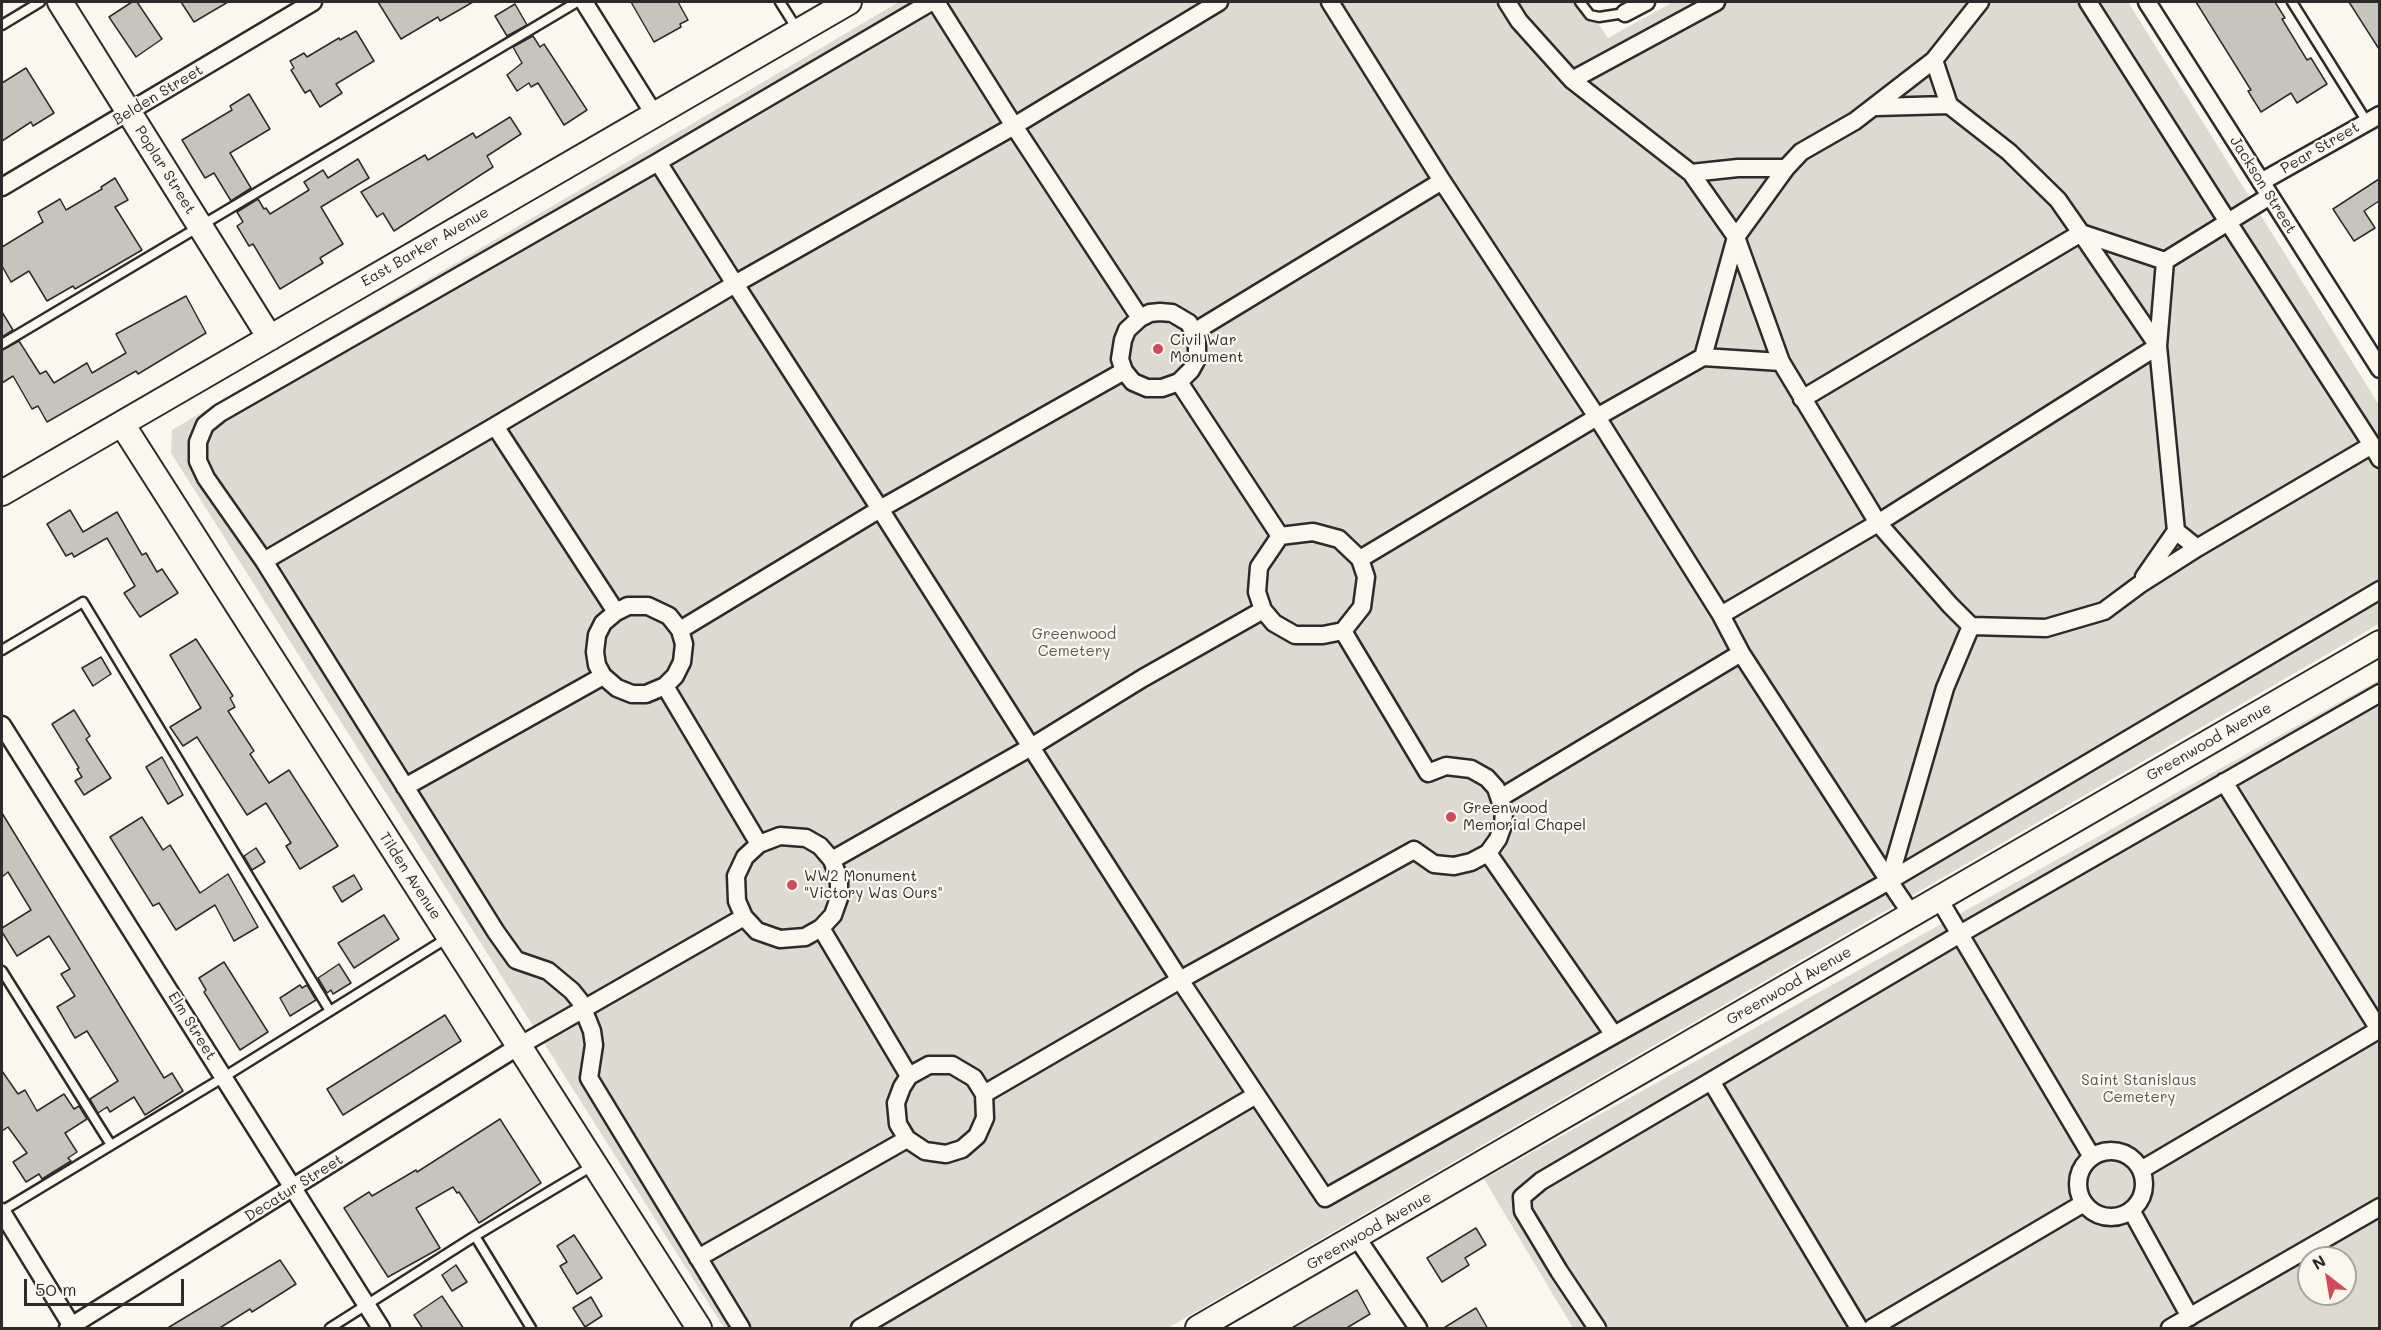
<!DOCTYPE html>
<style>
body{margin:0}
#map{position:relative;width:2381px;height:1330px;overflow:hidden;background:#fbf7ec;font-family:Mali,sans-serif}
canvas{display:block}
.frame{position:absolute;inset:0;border:3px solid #2b2b2b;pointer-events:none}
.north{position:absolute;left:2297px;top:1246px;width:60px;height:60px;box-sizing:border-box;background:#fbf7ec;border:2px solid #a8a59f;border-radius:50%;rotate:329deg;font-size:16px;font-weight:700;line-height:24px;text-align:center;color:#2b2b2b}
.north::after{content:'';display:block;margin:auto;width:21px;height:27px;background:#d1495b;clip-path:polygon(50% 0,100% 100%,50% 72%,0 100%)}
.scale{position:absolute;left:24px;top:1279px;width:160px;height:27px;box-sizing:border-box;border:3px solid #2b2b2b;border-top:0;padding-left:8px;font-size:18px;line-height:21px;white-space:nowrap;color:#2b2b2b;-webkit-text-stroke:4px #fbf7ec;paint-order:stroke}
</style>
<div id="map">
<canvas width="2381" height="1330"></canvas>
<div class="frame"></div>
<div class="north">N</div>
<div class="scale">50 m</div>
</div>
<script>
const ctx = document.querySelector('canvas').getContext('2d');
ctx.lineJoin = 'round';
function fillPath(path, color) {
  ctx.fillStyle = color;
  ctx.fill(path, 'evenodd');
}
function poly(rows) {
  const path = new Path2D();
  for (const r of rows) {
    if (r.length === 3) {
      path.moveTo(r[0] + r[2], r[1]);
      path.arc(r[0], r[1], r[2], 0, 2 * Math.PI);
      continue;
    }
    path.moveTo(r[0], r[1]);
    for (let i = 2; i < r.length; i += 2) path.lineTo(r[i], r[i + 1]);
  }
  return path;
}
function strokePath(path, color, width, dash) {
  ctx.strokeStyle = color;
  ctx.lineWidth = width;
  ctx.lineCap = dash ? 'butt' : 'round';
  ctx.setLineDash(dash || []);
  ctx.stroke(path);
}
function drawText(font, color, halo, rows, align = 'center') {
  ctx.font = font + ' Mali,sans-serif';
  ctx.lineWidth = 4.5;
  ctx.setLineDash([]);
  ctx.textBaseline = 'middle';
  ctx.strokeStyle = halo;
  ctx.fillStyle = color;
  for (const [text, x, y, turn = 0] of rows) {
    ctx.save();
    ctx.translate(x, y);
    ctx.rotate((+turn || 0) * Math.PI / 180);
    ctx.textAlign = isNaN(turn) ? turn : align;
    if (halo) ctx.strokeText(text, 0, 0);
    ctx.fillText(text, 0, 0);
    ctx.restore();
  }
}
fillPath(poly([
 [899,2,1583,2,1608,38,1673,2,2128,2,2379,405,2379,624,1168,1328,724,1328,171,453,172,430],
 [2379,680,2379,1328,1573,1328,1484,1179],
 [2309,1258,2345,1258,2345,1294,2309,1294]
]), '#dddad0');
const building = poly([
 [132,2,137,2,162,39,136,57,109,17,132,2],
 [181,2,228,2,194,22,181,2],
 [378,2,473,2,440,21,438,17,401,39,378,2],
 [631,2,678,2,688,20,680,24,681,27,654,42,631,2],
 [2196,2,2275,2,2285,18,2282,19,2307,60,2311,58,2327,84,2297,103,2291,93,2261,112,2248,91,2251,90,2196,2],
 [2349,2,2379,2,2379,49,2349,2],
 [515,4,527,25,507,36,495,16,515,4],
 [356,31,374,61,336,84,342,93,320,107,310,90,305,93,291,70,294,68,290,61,304,53,307,57,339,38,340,40,356,31],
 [533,36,540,47,544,44,587,110,564,125,538,83,531,87,529,83,517,91,507,75,522,63,513,47,533,36],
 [26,68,54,113,33,126,31,122,2,141,2,83,26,68],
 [249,94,270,129,230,153,251,188,231,201,214,173,205,178,182,140,232,110,230,106,249,94],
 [510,117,521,134,487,156,493,167,394,231,383,213,377,217,361,192,425,155,428,160,473,133,476,138,510,117],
 [358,159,369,178,321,207,343,244,320,258,323,263,280,289,253,244,249,246,237,226,243,222,237,212,258,199,264,209,266,208,270,214,309,190,304,182,323,170,328,178,358,159],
 [115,178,128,200,115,207,142,250,75,289,73,286,47,301,29,271,11,282,2,266,2,247,43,222,38,212,60,199,66,210,102,189,101,187,115,178],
 [2379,179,2379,201,2364,211,2375,228,2354,241,2333,209,2379,179],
 [186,296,206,333,138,374,136,371,47,422,38,406,32,409,13,376,2,383,2,350,19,341,40,374,46,371,54,383,87,363,92,373,126,353,116,334,186,296],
 [2,312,13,330,2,337,2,312],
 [70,510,83,532,117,512,142,555,146,553,157,572,162,569,178,593,140,617,124,593,135,586,107,538,74,557,72,553,66,556,47,524,70,510],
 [196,639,233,696,230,698,235,707,228,711,254,751,250,754,269,783,289,770,338,846,300,869,286,846,291,843,266,803,247,815,197,737,183,746,170,727,201,708,170,655,196,639],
 [101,657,111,674,93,686,82,668,101,657],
 [74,710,90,736,86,739,111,778,84,795,75,781,82,777,77,769,79,768,52,724,74,710],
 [162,757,183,795,168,804,146,767,162,757],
 [2,813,164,1078,172,1073,183,1091,145,1115,134,1097,110,1112,107,1107,98,1113,90,1099,118,1081,87,1031,75,1038,57,1007,75,996,61,974,70,969,49,936,17,956,2,932,2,928,31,910,8,872,2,877,2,813],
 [142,817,163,850,170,845,200,893,228,874,258,927,234,941,215,905,176,930,159,903,153,906,110,837,142,817],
 [256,848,265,862,252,870,244,856,256,848],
 [354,875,362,889,342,902,333,887,354,875],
 [384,915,399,939,354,968,338,943,384,915],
 [224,962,268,1032,240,1050,204,992,206,990,199,978,224,962],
 [339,964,351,983,333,994,331,990,327,993,318,978,339,964],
 [300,985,302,988,307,985,316,1000,290,1016,280,998,300,985],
 [445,1015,461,1041,343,1115,327,1089,445,1015],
 [2,1071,18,1094,25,1090,37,1111,64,1094,74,1109,79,1106,87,1119,65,1133,77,1152,68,1158,71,1161,42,1179,39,1174,26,1182,13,1162,27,1153,8,1127,2,1131,2,1071],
 [500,1119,541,1183,479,1223,459,1192,457,1193,453,1187,416,1208,440,1248,388,1277,344,1208,369,1192,372,1196,416,1170,417,1172,500,1119],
 [1476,1228,1486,1245,1465,1258,1469,1265,1442,1282,1427,1258,1476,1228],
 [574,1235,602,1278,577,1294,560,1266,567,1262,557,1246,574,1235],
 [280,1260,296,1284,252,1312,250,1309,218,1329,166,1329,280,1260],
 [456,1265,467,1282,452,1291,442,1275,456,1265],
 [1357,1290,1370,1314,1345,1329,1290,1329,1357,1290],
 [442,1296,464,1329,423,1329,414,1315,442,1296],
 [591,1297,602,1316,585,1327,573,1308,591,1297],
 [1476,1308,1488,1329,1442,1329,1476,1308]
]);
fillPath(building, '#c7c4bc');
strokePath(building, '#2b2b2b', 1.5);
const lane = poly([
 [780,2,797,29],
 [1580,2,1590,15,1599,17,1625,13],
 [2292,2,2367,122],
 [2,25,40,2],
 [2,344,577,2],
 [2,650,83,602,330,1011],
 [2,971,111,1145],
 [2,1211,224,1077,449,937],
 [475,1236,531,1328],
 [330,1328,475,1236,594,1165]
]);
const street = poly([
 [584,2,654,114],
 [2147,2,2380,369],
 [1625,13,1646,2],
 [1572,80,1716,2],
 [1876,107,1949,105],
 [658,162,931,2],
 [1691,173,1738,168,1786,168],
 [1442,181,1597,417,1703,357,1736,237,1691,173,1572,80,1519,21,1507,2],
 [2261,182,2380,115],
 [2,187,313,2],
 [2270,196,2228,222,2372,445],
 [2165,261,2158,346,2176,531,2197,548],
 [1140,318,1150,313,1160,312,1172,313,1189,323,1197,340,1197,359,1191,370,1179,382],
 [1194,332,1442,181,1330,2],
 [1703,357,1781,362,1878,523,2158,346,2081,233,2165,261,2228,222,2088,2],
 [1781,362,1736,237,1786,168,1801,152,1855,121,1934,60,1980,2],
 [1124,371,1120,359,1123,340,1127,330,1140,318,1014,126,1219,2],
 [1802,399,2081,233,2058,200,2009,152,1949,105,1934,60],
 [495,426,735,284,880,509,680,630,684,644,682,662,675,676,665,686],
 [1360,559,1597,417,1721,615,1741,653,1500,798],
 [264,561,495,426,616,612,603,623,597,635,595,652,597,665,603,676],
 [2144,577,2176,531],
 [616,612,628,606,648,606,669,616,680,630],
 [1721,615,1878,523,1950,605,1971,626],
 [1343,631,1323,635,1295,635,1274,623,1263,610,1257,592,1259,567,1280,536,1313,532,1339,539,1360,559,1366,577,1362,607,1343,631,1428,773,1446,766,1471,769,1487,778,1496,788,1504,812,1503,825,1498,839,1488,853],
 [2,725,381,1328],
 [2224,782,2380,1031],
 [405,787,603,676,617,688,632,694,646,694,665,686,759,844,745,857,736,876,737,901,744,917],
 [759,844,780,836,806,838,820,846,832,860,1031,747,880,509,1124,371,1133,382,1147,388,1162,388,1179,382,1280,536],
 [1414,850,1434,864,1454,866,1471,862,1488,853,1614,1035,1325,1198,1180,980,1414,850],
 [1889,881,2380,590],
 [1939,899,2092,1157],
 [1912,915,1889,881,1945,688,1971,626,2046,628,2104,611,2139,585,2197,548,2372,445,2380,459],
 [821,928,833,915,839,898,839,879,832,860],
 [1614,1035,1889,881,1741,653],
 [909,1076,929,1065,952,1065,974,1078,984,1094,1180,980,1031,747,1143,678,1263,610],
 [2111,1184,33],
 [2141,1170,2380,1029],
 [2131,1210,2190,1317],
 [2,1212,73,1328],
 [1357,1238,1418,1328],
 [698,1258,907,1139,925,1151,946,1154,962,1149,977,1136,985,1118,984,1094],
 [68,1328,519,1046,744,917,757,931,780,939,805,937,821,928,909,1076,902,1087,896,1103,898,1124,907,1139],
 [741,1328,589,1078,594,1045,592,1031,580,1001,572,991,548,971,516,960,496,932,264,561,206,478,198,461,198,442,205,425,220,413,658,162,735,284,1014,126,936,2],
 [860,1328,1256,1095],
 [1597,1328,1559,1271,1523,1211,1522,1197,1541,1181,1711,1081],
 [1859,1328,1711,1081,1960,934,2380,693],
 [1872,1328,2084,1203],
 [2170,1328,2380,1207]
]);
const secondary = poly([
 [60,2,270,338],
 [122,424,699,1328],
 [2,493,849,2],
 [1198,1328,2380,643]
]);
strokePath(lane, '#2b2b2b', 13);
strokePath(street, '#2b2b2b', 21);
strokePath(secondary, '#2b2b2b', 28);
strokePath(lane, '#fbf7ec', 8);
strokePath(street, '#fbf7ec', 16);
strokePath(secondary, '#fbf7ec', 24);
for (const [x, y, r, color] of [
 [1158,349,6,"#d1495b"],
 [1451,817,6,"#d1495b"],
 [792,885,6,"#d1495b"]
]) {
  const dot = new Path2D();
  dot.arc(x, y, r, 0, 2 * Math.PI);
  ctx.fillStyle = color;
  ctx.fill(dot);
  strokePath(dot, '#fbf7ec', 2);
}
drawText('15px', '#2b2b2b', '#fbf7ec', [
 ["Belden Street",158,95,-31],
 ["Pear Street",2320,148,-30],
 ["Poplar Street",165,170,58],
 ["Jackson Street",2263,185,58],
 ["East Barker Avenue",425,247,-30],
 ["Greenwood Avenue",2209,742,-30],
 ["Tilden Avenue",410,876,57],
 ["Greenwood Avenue",1789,986,-30],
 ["Elm Street",192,1026,58],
 ["Decatur Street",294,1188,-32],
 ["Greenwood Avenue",1369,1231,-30]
]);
drawText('15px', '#2b2b2b', '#fbf7ec', [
 ["Civil War",1170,340],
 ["Monument",1170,357],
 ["Greenwood",1463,808],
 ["Memorial Chapel",1463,825],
 ["WW2 Monument",804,876],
 ["\"Victory Was Ours\"",804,893]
], 'left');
drawText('15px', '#585754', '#fbf7ec', [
 ["Greenwood",1074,634],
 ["Cemetery",1074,651],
 ["Saint Stanislaus",2139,1080],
 ["Cemetery",2139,1097]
]);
</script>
